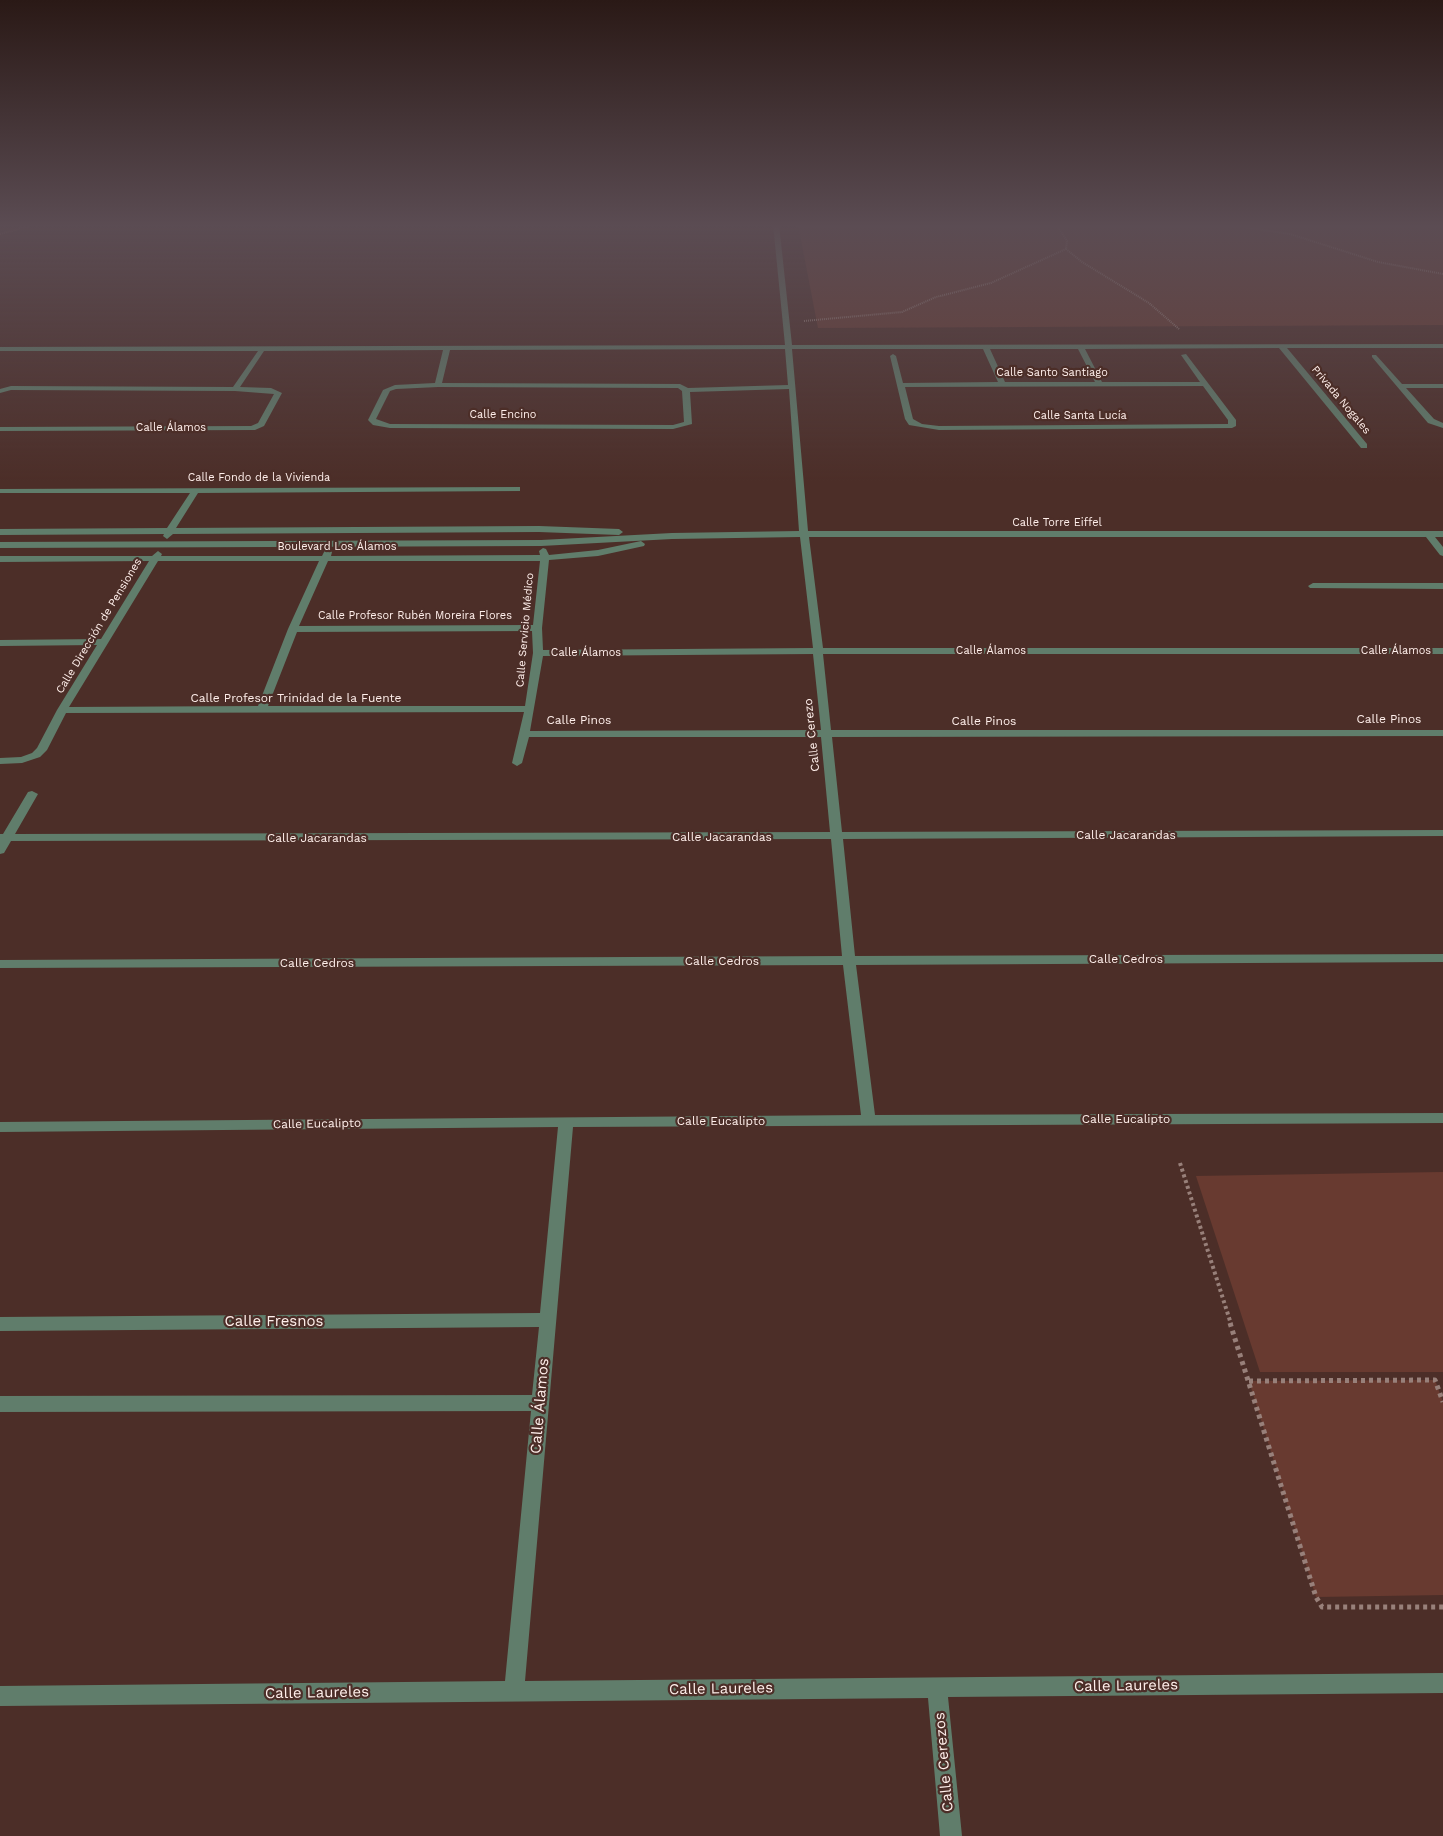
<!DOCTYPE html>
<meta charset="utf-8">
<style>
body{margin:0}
canvas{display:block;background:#4c2e28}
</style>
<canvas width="1443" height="1836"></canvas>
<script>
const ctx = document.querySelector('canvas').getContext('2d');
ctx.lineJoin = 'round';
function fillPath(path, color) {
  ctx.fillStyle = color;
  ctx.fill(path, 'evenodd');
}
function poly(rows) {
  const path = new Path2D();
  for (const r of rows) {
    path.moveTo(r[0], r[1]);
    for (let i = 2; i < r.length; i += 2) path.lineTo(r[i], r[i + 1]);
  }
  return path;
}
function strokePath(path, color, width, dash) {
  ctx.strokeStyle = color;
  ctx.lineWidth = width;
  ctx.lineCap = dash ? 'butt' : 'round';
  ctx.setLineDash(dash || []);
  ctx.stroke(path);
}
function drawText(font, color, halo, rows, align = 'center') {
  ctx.font = font + ' "Work Sans",sans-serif';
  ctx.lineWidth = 4.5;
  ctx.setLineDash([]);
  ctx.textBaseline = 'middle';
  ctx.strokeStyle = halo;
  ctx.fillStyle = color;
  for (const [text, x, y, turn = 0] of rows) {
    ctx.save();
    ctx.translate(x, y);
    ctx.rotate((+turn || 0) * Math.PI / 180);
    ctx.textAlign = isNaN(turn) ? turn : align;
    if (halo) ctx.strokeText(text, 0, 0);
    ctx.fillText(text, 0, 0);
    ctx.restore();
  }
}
fillPath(poly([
 [798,224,1443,224,1443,325,818,328],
 [1443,1172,1443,1372,1260,1372,1196,1176],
 [1435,1380,1443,1402,1443,1595,1316,1597,1249,1381]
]), '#683a30');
strokePath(poly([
 [1224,224,1290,234,1378,262,1443,274],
 [0,234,36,224],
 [1066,249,1082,262,1149,303,1179,329],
 [804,321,902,312,936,297,991,283,1066,249,1067,241,1056,224]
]), '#98807a', 2, [1, 1]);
strokePath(poly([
 [1180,1163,1231,1324]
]), '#98807a', 4, [3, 3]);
strokePath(poly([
 [1230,1323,1316,1597,1322,1607,1443,1607],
 [1249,1381,1435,1380,1443,1402]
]), '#98807a', 5, [4, 4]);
fillPath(poly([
 [773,224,779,224,792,345,1443,344,1443,348,1287,348,1367,444,1367,448,1361,448,1279,348,1085,349,1102,382,1200,382,1181,355,1186,354,1236,420,1236,426,1232,428,939,430,909,425,905,419,890,356,893,354,896,356,903,383,998,382,983,349,792,349,808,531,1443,531,1443,537,1435,537,1443,547,1443,556,1440,555,1426,537,809,537,823,648,1443,648,1443,654,823,654,831,730,1443,730,1443,736,832,737,842,832,1443,830,1443,836,843,839,855,956,1443,954,1443,962,856,965,875,1115,1443,1113,1443,1123,573,1127,525,1681,1443,1673,1443,1693,948,1697,962,1836,940,1836,928,1698,0,1706,0,1686,505,1681,531,1411,0,1412,0,1396,532,1395,539,1327,0,1331,0,1317,540,1313,558,1127,0,1132,0,1122,861,1115,843,965,0,968,0,960,842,956,831,839,11,841,4,853,0,854,0,834,3,834,28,792,32,791,38,794,15,834,830,832,821,737,529,737,522,763,517,766,512,763,524,712,66,713,47,750,40,757,22,763,0,764,0,758,21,757,32,753,37,748,57,710,97,645,0,646,0,640,101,639,149,561,0,562,0,556,152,556,158,551,162,554,161,556,322,556,325,550,328,549,332,552,331,556,540,555,539,551,543,548,546,549,549,555,598,550,641,541,645,544,644,546,598,556,549,560,542,628,543,650,813,648,800,537,672,539,541,546,0,548,0,542,541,540,672,533,799,531,789,389,690,392,692,424,673,429,390,428,373,425,368,420,383,390,395,385,435,383,443,350,264,351,240,387,271,388,282,393,264,426,255,430,0,431,0,427,251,426,258,423,274,394,235,391,11,390,0,393,0,389,11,386,233,387,258,351,0,351,0,347,785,345,773,224],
 [785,349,788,385,688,388,680,384,442,383,450,350,785,349],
 [990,349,1078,349,1095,382,1005,382,990,349],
 [1203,386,1228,420,1228,424,939,426,922,424,913,419,905,387,1203,386],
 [438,387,678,388,682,391,684,422,673,425,390,424,376,419,390,391,396,389,438,387],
 [158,561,319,561,288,629,258,706,69,707,158,561],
 [328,561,540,561,533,625,299,626,328,561],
 [532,631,533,653,525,706,268,706,297,632,532,631],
 [813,654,821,730,530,731,543,656,813,654],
 [1372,355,1376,355,1402,384,1443,384,1443,388,1406,388,1434,419,1443,423,1443,428,1428,423,1372,357,1372,355],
 [517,487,520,487,520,491,198,493,176,528,539,526,619,529,623,532,619,535,539,532,173,534,167,539,163,536,164,534,0,535,0,529,167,528,190,493,0,493,0,489,517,487],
 [1313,583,1443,583,1443,589,1310,588,1308,586,1313,583]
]), '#607d6b');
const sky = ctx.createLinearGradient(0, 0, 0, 481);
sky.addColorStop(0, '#2a1916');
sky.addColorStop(0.47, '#5b4c53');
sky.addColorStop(1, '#5b4c5300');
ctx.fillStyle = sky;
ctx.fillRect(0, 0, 1443, 481);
drawText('11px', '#ffefeb', '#4c2e28', [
 ["Calle Santo Santiago",1052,373],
 ["Privada Nogales",1341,400,50],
 ["Calle Encino",503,415],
 ["Calle Santa Lucía",1080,416],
 ["Calle Álamos",171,428],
 ["Calle Fondo de la Vivienda",259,478],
 ["Calle Torre Eiffel",1057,523],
 ["Boulevard Los Álamos",337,547],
 ["Calle Profesor Rubén Moreira Flores",415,616],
 ["Calle Dirección de Pensiones",99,626,-59],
 ["Calle Servicio Médico",525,630,-85],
 ["Calle Álamos",991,651],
 ["Calle Álamos",1396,651],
 ["Calle Álamos",586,653]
]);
drawText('12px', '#ffefeb', '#4c2e28', [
 ["Calle Profesor Trinidad de la Fuente",296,698],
 ["Calle Pinos",1389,719],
 ["Calle Pinos",579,720],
 ["Calle Pinos",984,721],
 ["Calle Cerezo",812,735,-96],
 ["Calle Jacarandas",1126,835],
 ["Calle Jacarandas",722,837],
 ["Calle Jacarandas",317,838],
 ["Calle Cedros",1126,959],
 ["Calle Cedros",722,961],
 ["Calle Cedros",317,963],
 ["Calle Eucalipto",1126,1119],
 ["Calle Eucalipto",721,1121],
 ["Calle Eucalipto",317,1124,-1]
]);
drawText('15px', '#ffefeb', '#4c2e28', [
 ["Calle Fresnos",274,1322],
 ["Calle Álamos",540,1406,-85],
 ["Calle Laureles",1126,1686,-1],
 ["Calle Laureles",721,1689,-1],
 ["Calle Laureles",317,1693,-1],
 ["Calle Cerezos",944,1762,-95]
]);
</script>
